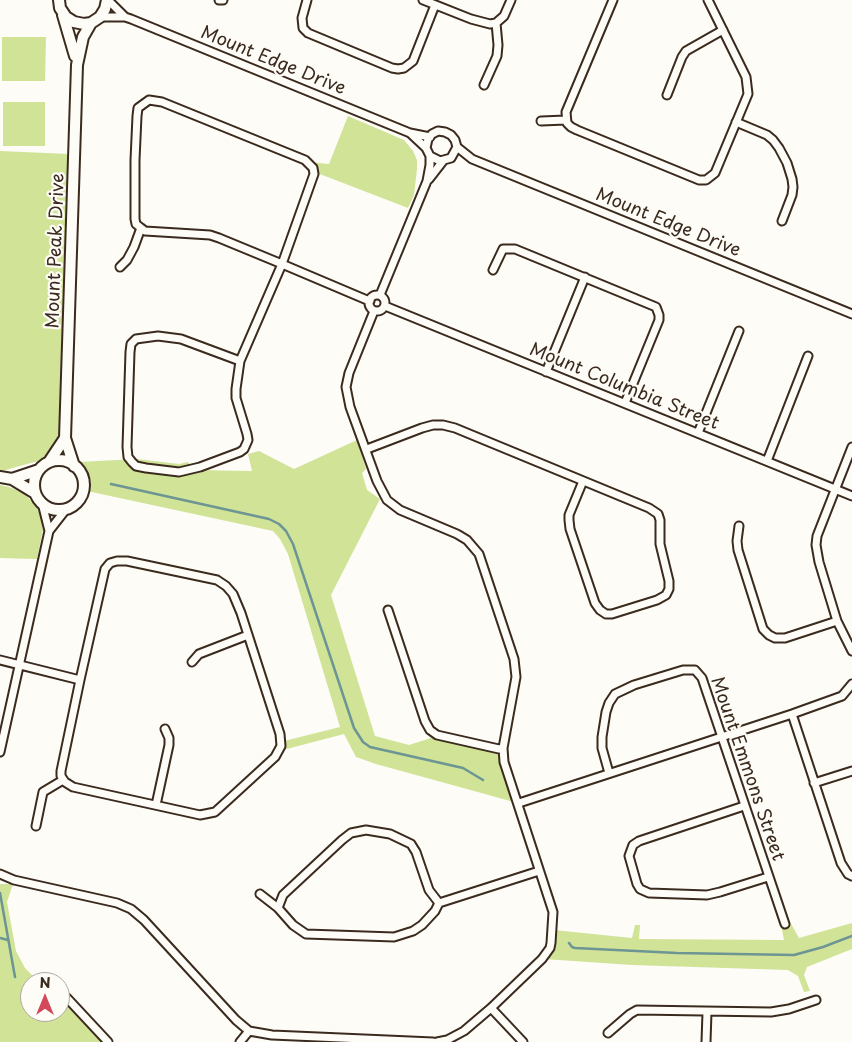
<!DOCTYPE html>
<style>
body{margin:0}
#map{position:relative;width:852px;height:1042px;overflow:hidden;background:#fdfcf7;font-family:"Playpen Sans",sans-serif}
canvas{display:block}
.north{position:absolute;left:20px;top:972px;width:50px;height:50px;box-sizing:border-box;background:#fdfcf7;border:1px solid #afa8a0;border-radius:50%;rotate:0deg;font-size:14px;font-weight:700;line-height:20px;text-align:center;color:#3b2a1e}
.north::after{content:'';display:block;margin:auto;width:18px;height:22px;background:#d1495b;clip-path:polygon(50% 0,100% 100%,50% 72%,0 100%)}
</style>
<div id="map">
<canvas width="852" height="1042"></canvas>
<div class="north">N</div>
</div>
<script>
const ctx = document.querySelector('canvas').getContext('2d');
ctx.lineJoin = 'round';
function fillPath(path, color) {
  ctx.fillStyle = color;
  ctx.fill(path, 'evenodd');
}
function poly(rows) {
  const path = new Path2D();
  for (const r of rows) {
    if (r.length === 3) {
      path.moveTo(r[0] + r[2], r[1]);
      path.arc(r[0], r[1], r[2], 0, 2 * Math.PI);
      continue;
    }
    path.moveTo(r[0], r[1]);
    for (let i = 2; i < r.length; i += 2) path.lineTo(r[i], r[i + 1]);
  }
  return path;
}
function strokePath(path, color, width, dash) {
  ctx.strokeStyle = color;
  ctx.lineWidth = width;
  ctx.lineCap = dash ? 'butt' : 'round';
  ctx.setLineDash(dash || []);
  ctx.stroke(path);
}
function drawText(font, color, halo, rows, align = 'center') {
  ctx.font = font + ' "Playpen Sans",sans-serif';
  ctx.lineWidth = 4.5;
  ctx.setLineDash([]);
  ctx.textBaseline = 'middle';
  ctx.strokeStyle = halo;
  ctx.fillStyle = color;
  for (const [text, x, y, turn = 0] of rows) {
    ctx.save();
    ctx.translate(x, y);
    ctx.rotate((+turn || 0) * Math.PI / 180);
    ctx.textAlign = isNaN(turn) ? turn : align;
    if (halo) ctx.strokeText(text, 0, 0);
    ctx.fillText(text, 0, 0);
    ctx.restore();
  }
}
fillPath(poly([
 [2,37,46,37,45,81,2,81],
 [3,102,45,102,45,146,3,146],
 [348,116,404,140,413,151,417,160,417,169,414,195,408,208,312,171,308,162,329,164],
 [0,151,69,154,59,434,46,456,38,461,2,471,0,470],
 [357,440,366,469,362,473,367,490,380,499,331,595,375,736,409,745,437,736,498,749,514,802,376,764,356,757,344,734,279,751,280,742,340,727,288,554,280,539,273,531,87,491,86,480,78,462,137,459,179,464,188,462,193,470,252,471,248,454,259,451,294,469],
 [0,485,9,487,23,493,34,503,40,514,43,530,37,559,0,558],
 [0,884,13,884,7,902,16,951,25,968,39,982,30,982,30,1012,60,1012,60,1007,68,1005,104,1042,0,1042],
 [790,922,799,938,852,923,852,949,807,967,804,975,810,991,804,992,798,976,788,970,632,965,544,959,554,930,632,938,635,925,640,925,639,939,784,940,781,925]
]), '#d1e397');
strokePath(poly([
 [111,484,269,519,279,524,286,531,293,544,354,728,363,742,370,747,463,768,483,780],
 [0,893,15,977],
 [0,938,8,940],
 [569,943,572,947,575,948,677,953,794,955,823,947,852,936]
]), '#6c9594', 2.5);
const street = poly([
 [108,0,125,17,131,19,410,133,430,137],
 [219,0,223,0],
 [307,0,302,18,303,28,308,33,392,68,398,69,404,68,413,61,435,5],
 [423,0,471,19,490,24,496,23,504,16,511,0],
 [613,0,566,112,567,123,571,127,577,130,699,180,706,180,715,173,748,94,746,77,708,0],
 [100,17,125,17],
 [484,85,497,56,498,45,496,23],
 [667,95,682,57,686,51,723,30],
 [541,121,566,120],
 [736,122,767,135,773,140,779,148,787,163,792,179,793,187,792,195,782,221],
 [410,133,426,148],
 [457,147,472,159,852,314],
 [429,179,443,161],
 [120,267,127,260,134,247,141,228],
 [493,270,503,249,515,249,656,307,659,315,659,320,625,403],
 [377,303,8],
 [380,295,427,181,430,165,430,156,426,148,428,139,432,134,438,131,445,132,451,135,455,140,457,147,451,158,440,161,430,156],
 [385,306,852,496],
 [374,311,349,373,346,387,350,407,377,481,387,500,400,510,457,534,467,540,479,554,514,659,516,677,503,748,504,762,553,912,551,943,550,948,542,959,491,1008,464,1031,447,1040,437,1042],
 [240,361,181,339,158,336,136,339,131,344,130,352,127,447,128,457,132,462,136,466,146,468,179,472,200,467,240,452,244,449,248,440,247,434,236,398,236,389,240,361,282,264,314,174,313,168,305,160,162,102,149,100,138,108,137,116,135,160,135,219,136,224,141,228,145,231,210,235,219,238,282,264,367,300,370,301],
 [546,372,585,277],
 [698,433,739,331],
 [852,447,817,536,816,545,819,562,837,621,852,651],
 [367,449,422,428,433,425,443,425,455,428,649,508,658,514,660,520,660,544,669,581,669,589,666,595,657,600,612,614,606,614,600,610,595,603,570,529,569,520,569,515,583,481],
 [767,461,808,356],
 [739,526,737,541,738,550,763,629,769,635,775,638,785,638,837,621],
 [49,531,67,508],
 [117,561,127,561,217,580,226,586,233,594,241,613,280,734,281,746,275,757,215,812,200,815,73,787,65,782,61,776,61,771,80,680,105,569,110,563,117,561],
 [388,610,425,721,430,730,437,735,499,749,503,748],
 [0,660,80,680],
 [192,662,199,654,248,635],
 [792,714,841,863,848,874,852,876],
 [0,752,49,531,42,503],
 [609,773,602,748,602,737,606,712,609,703,615,694,634,685,683,670,695,670,702,678,785,924],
 [814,783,852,771],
 [519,803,792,714,842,696,852,684],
 [156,805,169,745,169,738,165,729],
 [744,806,639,841,633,845,629,856,637,884,640,889,649,893,707,895,720,892,768,877],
 [36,826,43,792,63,780],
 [0,874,14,880,117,903,131,909,144,920,236,1020,249,1031,272,1035,433,1042],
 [260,894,278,908,293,925,306,934,394,937,413,931,422,925,435,911,439,903,539,871],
 [278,908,283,895,342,840,351,833,366,830,390,834,411,844,416,852,429,890,439,903],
 [60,997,67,998,108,1042],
 [491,1008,523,1042],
 [608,1033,630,1014,637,1010,771,1012,789,1009,816,1000],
 [240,1042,249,1031],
 [706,1042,707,1012]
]);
const secondary = poly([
 [59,0,60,8,66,17,74,22,84,24,91,23,100,17,105,9,107,0],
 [63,15,75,56],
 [59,485,25],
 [49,462,65,438],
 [74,466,65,438,77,65,83,37,91,23],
 [0,477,12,479,39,470],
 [12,479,35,493]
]);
strokePath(street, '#3b2a1e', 11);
strokePath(secondary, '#3b2a1e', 14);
strokePath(street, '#fdfcf7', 7);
strokePath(secondary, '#fdfcf7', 10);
drawText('18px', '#3b2a1e', '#fdfcf7', [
 ["Mount Edge Drive",273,61,22],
 ["Mount Edge Drive",668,223,22],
 ["Mount Peak Drive",56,251,-88],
 ["Mount Columbia Street",624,387,22],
 ["Mount Emmons Street",747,769,71]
]);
</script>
